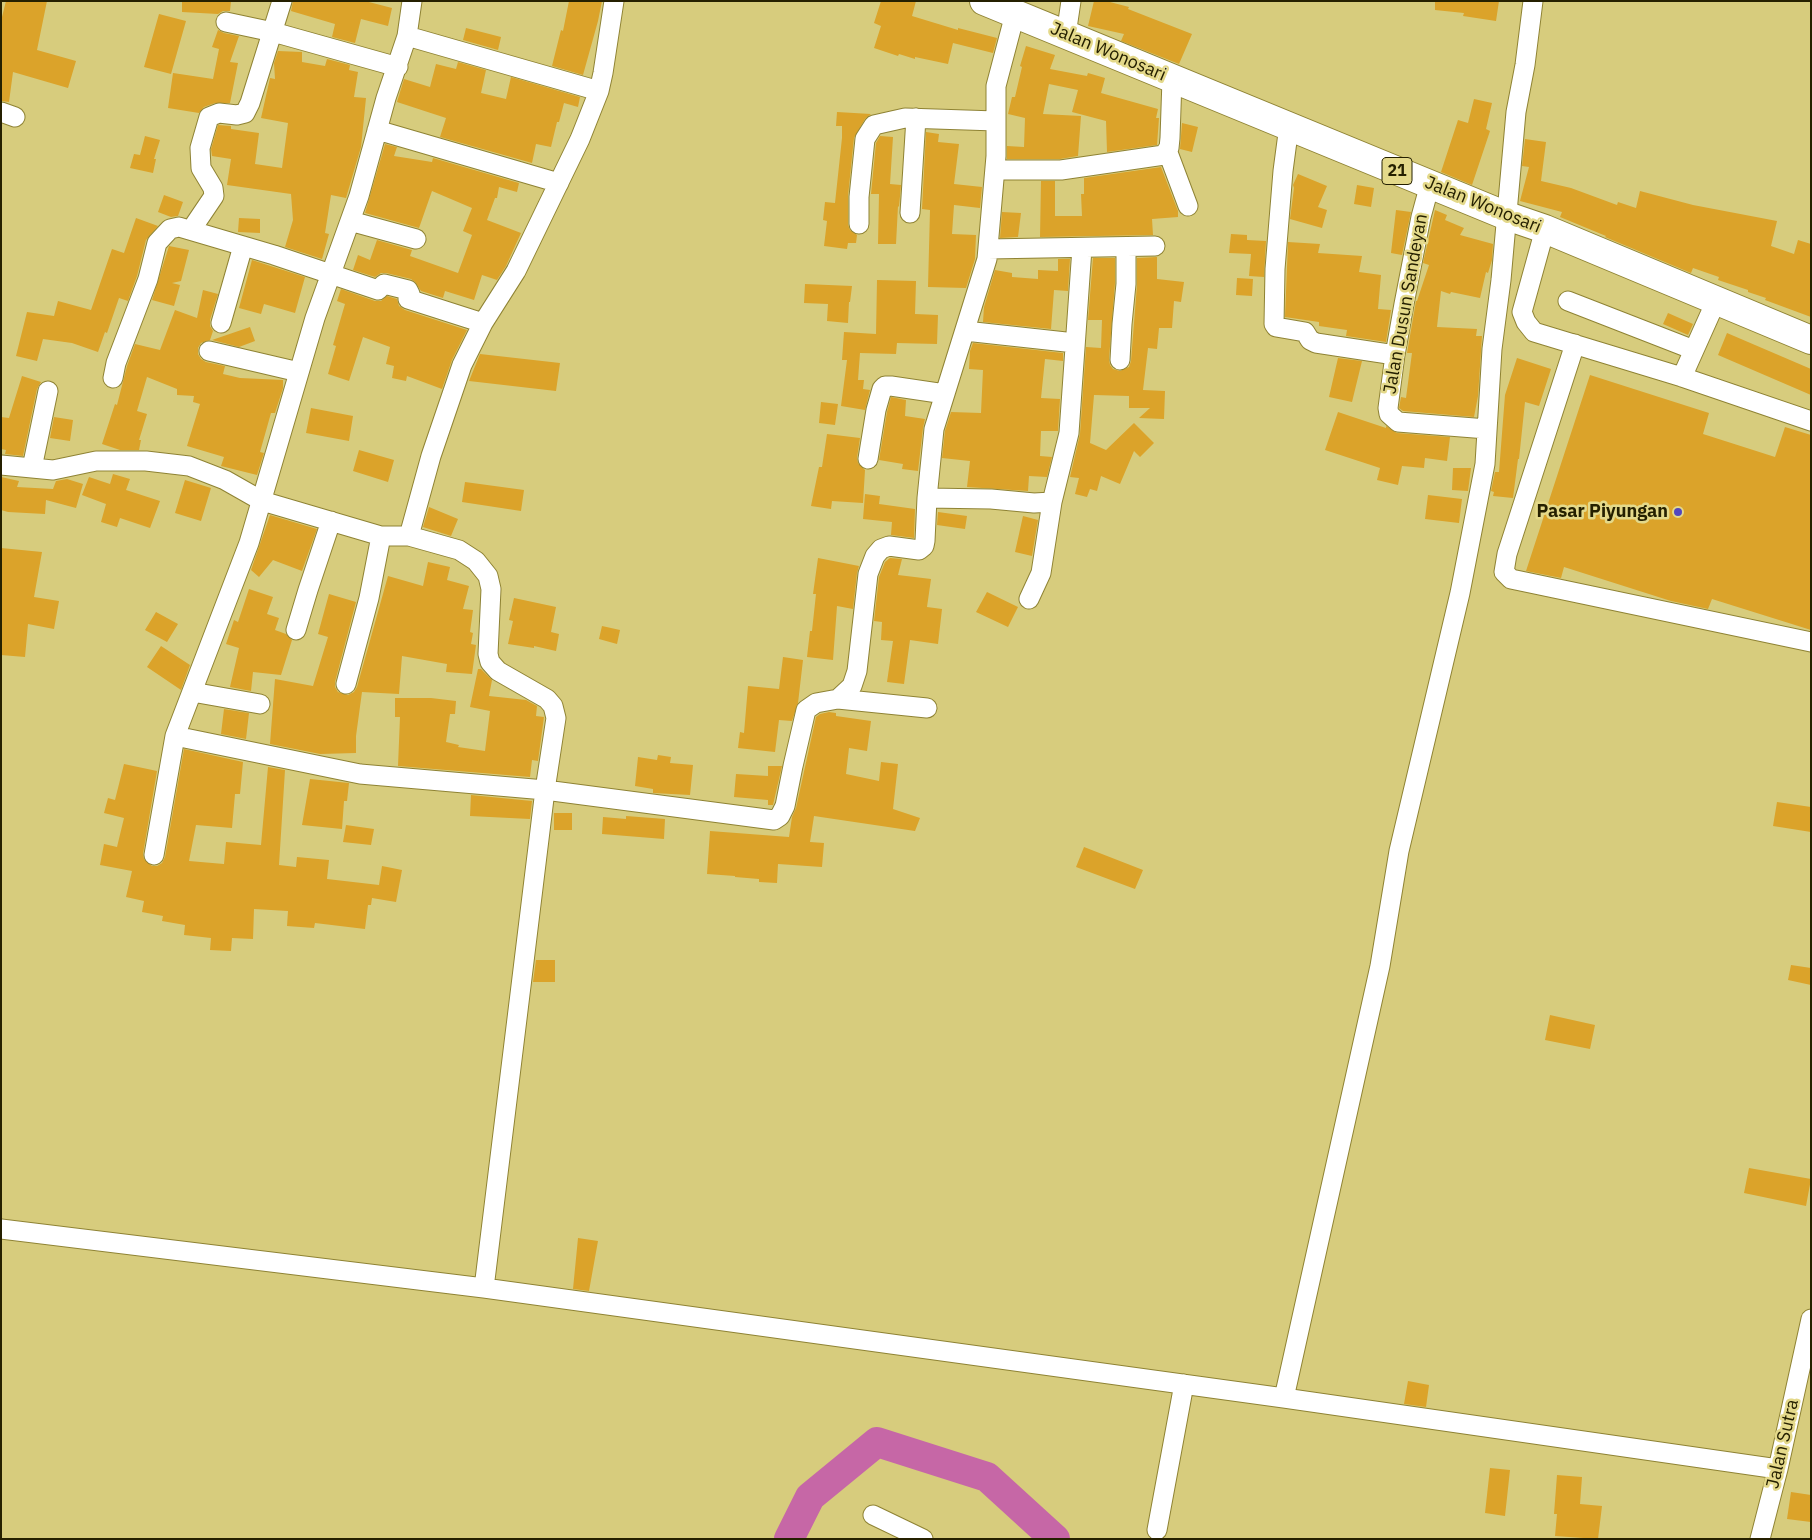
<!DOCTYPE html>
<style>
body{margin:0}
#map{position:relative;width:1812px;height:1540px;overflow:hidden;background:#d7cc7d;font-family:"IBM Plex Sans",sans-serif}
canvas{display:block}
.frame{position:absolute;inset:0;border:2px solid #252000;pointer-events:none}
</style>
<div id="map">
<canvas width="1812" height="1540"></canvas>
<div class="frame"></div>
</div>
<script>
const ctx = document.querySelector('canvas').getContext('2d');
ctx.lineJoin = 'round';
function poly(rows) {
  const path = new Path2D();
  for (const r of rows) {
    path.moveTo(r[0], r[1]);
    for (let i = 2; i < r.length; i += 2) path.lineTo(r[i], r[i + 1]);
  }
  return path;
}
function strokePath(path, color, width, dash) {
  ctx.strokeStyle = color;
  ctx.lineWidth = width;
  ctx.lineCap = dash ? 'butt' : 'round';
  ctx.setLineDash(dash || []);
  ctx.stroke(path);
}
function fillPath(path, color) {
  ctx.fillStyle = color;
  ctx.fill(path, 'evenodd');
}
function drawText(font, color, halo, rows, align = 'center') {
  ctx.font = font + ' "IBM Plex Sans",sans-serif';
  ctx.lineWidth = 5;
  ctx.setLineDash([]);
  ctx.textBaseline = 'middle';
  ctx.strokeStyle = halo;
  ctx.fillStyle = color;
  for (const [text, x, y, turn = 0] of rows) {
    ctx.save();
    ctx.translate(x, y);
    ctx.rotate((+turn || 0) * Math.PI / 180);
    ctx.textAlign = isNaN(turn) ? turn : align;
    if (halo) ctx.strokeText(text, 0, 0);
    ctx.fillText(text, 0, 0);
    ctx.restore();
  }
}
strokePath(poly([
 [789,1539,810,1497,877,1442,987,1477,1055,1539]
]), '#c667a6', 30);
fillPath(poly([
 [6,1,47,1,37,50,76,61,68,88,13,72,9,102,1,101,1,21],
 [182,1,231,1,230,11,223,11,218,14,182,12],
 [293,1,365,1,392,8,388,26,361,19,355,43,332,37,335,24,291,11],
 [569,1,602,1,598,21,583,75,552,66,561,30,563,31],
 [881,1,916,1,912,16,958,30,958,28,997,38,993,53,953,43,948,64,915,57,915,59,899,54,898,56,874,48,881,26,874,23],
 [1094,1,1106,1,1129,7,1128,9,1192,34,1179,64,1121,41,1124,34,1088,26],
 [1435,1,1499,1,1496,21,1463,16,1464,13,1435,10],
 [159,14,186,21,171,74,144,67],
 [466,28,501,37,498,50,463,40],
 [218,30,224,33,239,36,230,62,238,63,230,103,215,103,204,107,199,113,168,108,173,73,213,79,219,49,212,47],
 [1026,46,1055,55,1050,69,1087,76,1088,73,1105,78,1101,93,1158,109,1156,118,1159,118,1157,145,1107,152,1106,121,1072,112,1078,90,1049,84,1043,114,1081,116,1078,156,1060,159,1007,159,1007,146,1024,147,1025,118,1008,114,1012,97,1015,97,1022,67,1020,66],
 [278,51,302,52,302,62,325,66,327,59,350,65,349,70,358,72,354,97,366,98,361,147,346,198,331,195,325,233,329,234,322,259,285,247,293,220,291,194,227,185,231,159,212,156,211,149,218,125,231,126,231,129,259,133,255,164,282,168,288,123,261,118,270,78,275,79,274,63],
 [458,62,486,70,481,93,506,99,511,77,580,97,578,107,564,103,559,122,557,122,551,147,536,144,532,163,440,137,446,118,397,102,404,79,430,87,436,64,456,69],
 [1474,99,1492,103,1486,129,1490,131,1472,185,1441,172,1458,120,1468,123],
 [837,112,871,114,865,119,854,138,848,196,848,224,850,230,857,235,856,243,848,243,847,249,824,246,827,221,823,220,825,202,835,203,842,138,842,126,836,126],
 [1182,123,1198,127,1192,152,1180,149],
 [926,132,939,134,938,142,959,144,954,184,982,187,980,208,954,205,952,234,976,235,975,259,966,288,928,287,930,210,922,209],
 [145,136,160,140,154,159,156,159,153,173,130,168,134,154,140,155],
 [880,136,893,137,890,184,901,185,899,207,898,206,896,244,878,244,879,194,871,194,876,143],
 [1525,139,1546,142,1541,181,1571,188,1617,205,1618,202,1636,208,1640,191,1693,205,1777,221,1771,246,1794,254,1798,240,1811,244,1811,317,1765,300,1766,298,1748,292,1748,290,1718,280,1719,277,1693,268,1691,273,1605,237,1606,236,1560,217,1562,212,1520,201,1529,167,1522,166],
 [385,144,397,147,394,156,432,162,433,158,519,183,517,192,499,187,497,198,495,198,487,220,521,233,506,266,497,280,482,275,474,300,445,291,443,298,421,291,415,282,411,279,386,273,381,273,375,277,353,270,358,255,370,260,377,240,412,250,410,256,458,273,472,235,463,231,472,208,432,191,419,228,365,213],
 [1161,167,1178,211,1178,217,1152,219,1153,235,1040,237,1041,181,1055,181,1055,216,1082,216,1081,194,1084,194,1084,178],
 [1298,174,1327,186,1318,207,1327,210,1322,228,1290,219,1294,188,1293,185],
 [1357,185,1374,188,1371,207,1354,204],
 [164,195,183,202,178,216,171,217,158,212],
 [1396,210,1411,212,1402,255,1391,253],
 [1435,210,1447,215,1445,220,1464,228,1460,235,1493,244,1492,260,1488,273,1486,272,1480,298,1451,292,1450,294,1441,291,1437,327,1477,329,1476,336,1482,336,1478,396,1474,417,1403,411,1399,408,1401,397,1406,398,1412,353,1407,353,1416,301,1417,301,1429,265,1423,263],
 [1002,212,1021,213,1018,237,1000,238],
 [136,218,158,226,146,240,137,276,128,301,119,298,107,333,105,332,98,352,72,343,43,339,37,361,16,356,27,312,54,316,58,301,91,310,112,249,124,253],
 [239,218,260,219,260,233,238,232],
 [1231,234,1247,235,1247,240,1266,241,1264,277,1249,276,1251,254,1229,253],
 [1288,242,1320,244,1318,253,1362,256,1359,272,1381,275,1378,309,1391,310,1386,342,1346,336,1347,330,1319,326,1319,322,1285,317],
 [169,246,189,250,181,281,172,283,180,285,174,306,152,300],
 [1157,257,1157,279,1184,282,1181,302,1174,301,1172,328,1159,328,1157,349,1148,348,1143,390,1165,391,1164,419,1139,418,1150,408,1129,408,1129,396,1094,395,1090,443,1106,450,1134,423,1154,443,1140,457,1134,451,1120,484,1101,476,1097,491,1090,489,1087,497,1075,494,1079,478,1070,477,1080,434,1086,347,1101,348,1102,320,1088,320,1093,258,1115,258,1115,283,1109,359,1110,365,1113,369,1120,371,1129,367,1131,361,1137,285,1137,258],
 [1058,259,1070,259,1068,291,1054,290,1051,329,983,322,984,307,995,270,1012,273,1012,277,1038,279,1038,270,1058,271],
 [252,260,305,277,295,313,264,304,261,314,239,308],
 [1237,278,1253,279,1252,296,1236,295],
 [877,280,916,281,915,314,938,315,937,344,897,343,896,354,860,353,858,380,864,380,863,389,870,390,865,410,841,406,847,360,842,360,844,332,876,334],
 [805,284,852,286,850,302,849,302,848,323,827,321,828,304,804,303],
 [341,289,375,301,381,301,387,296,397,299,399,306,405,310,467,330,452,360,442,389,407,376,406,381,392,378,394,366,386,364,390,347,363,337,349,381,328,374,336,346,333,345,345,304,337,301],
 [203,290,218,294,210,320,210,326,213,331,210,340,201,343,198,348,198,354,201,359,206,362,225,366,223,374,240,378,283,380,283,388,275,413,271,413,260,452,264,453,257,475,221,466,224,457,187,446,200,404,193,402,194,396,177,395,177,389,147,377,137,411,147,414,139,440,141,440,139,450,120,450,102,444,115,404,117,405,127,366,135,344,160,350,175,310,197,318],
 [1668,313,1693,324,1688,335,1663,324],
 [250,327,255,341,239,347,212,340],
 [1727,333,1811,369,1811,395,1718,355],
 [973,343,1063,353,1063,361,1045,359,1041,398,1060,399,1058,431,1041,431,1040,456,1052,457,1047,477,1029,476,1028,491,967,487,970,461,942,458,945,431,951,412,981,413,983,370,969,369,970,351],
 [480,354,560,363,556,391,469,381],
 [1338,358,1362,361,1352,402,1329,397],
 [1517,358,1551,369,1539,406,1525,402,1519,459,1518,459,1513,498,1493,496,1494,492,1491,491,1495,472,1499,472,1505,395],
 [1590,375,1709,413,1703,434,1775,457,1785,427,1811,435,1811,630,1712,599,1708,609,1671,601,1564,567,1561,578,1526,571],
 [22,376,41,382,37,389,23,456,5,454,6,450,1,449,1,417,9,418],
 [891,397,906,400,905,416,925,419,923,428,918,471,902,469,903,464,879,460,887,412],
 [821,402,838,404,835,425,819,423],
 [311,408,353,416,349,441,306,433],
 [1338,412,1386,428,1386,426,1397,433,1450,437,1447,461,1425,458,1424,468,1402,466,1398,485,1377,480,1380,468,1325,450],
 [54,417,73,420,70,441,50,438],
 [827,434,860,438,857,458,858,463,865,470,863,503,832,501,831,509,811,506,819,467,822,467],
 [359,450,394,460,388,482,353,471],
 [1453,468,1471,468,1468,491,1452,490],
 [113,474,130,479,126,490,160,501,150,528,120,518,117,527,101,522,106,504,82,495,89,477,110,484],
 [1,477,19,481,17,487,53,489,56,481,67,479,83,484,76,508,46,500,45,514,8,512,1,510],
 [185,480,211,488,201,521,175,513],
 [465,482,524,490,521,511,462,502],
 [865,494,880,496,879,504,915,509,914,538,891,535,892,522,863,519],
 [1428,495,1462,499,1459,523,1425,519],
 [429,507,458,519,451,536,423,527],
 [938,512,967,516,965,529,937,525],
 [270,515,317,529,302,571,273,560,259,577,251,570],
 [1023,516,1038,520,1032,556,1015,552],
 [1,548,42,552,34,597,59,601,54,629,28,624,25,657,1,655],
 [818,558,859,566,857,573,853,609,837,606,833,660,807,657,810,631,812,631,816,594,813,594],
 [890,558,902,559,898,575,931,579,927,607,942,609,938,644,910,640,904,684,887,682,893,641,881,640,882,622,874,621,879,577,885,562],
 [428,562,450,567,447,580,469,586,463,609,473,610,470,632,473,633,471,644,476,645,472,674,446,672,447,664,402,656,399,694,362,692,356,736,356,753,320,754,270,744,275,679,313,686,328,637,318,634,329,594,356,602,335,682,335,687,338,692,348,695,354,692,357,687,388,576,423,586],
 [249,589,273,597,267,614,279,618,275,630,286,634,292,640,281,675,253,672,251,691,230,687,239,648,226,644,234,620,238,622],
 [987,592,1018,607,1008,627,976,612],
 [514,598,556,607,551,632,559,634,556,651,534,646,534,648,508,644,513,621,509,620],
 [156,612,178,624,167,642,145,630],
 [602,626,620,630,617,644,599,639],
 [161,646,190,665,181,690,147,667],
 [783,657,803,660,798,703,792,721,779,720,775,752,738,748,740,732,744,733,748,686,779,689],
 [478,669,481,669,492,680,489,696,526,700,537,706,536,716,544,717,538,761,532,760,530,777,398,766,400,717,395,717,395,698,431,698,456,701,455,714,450,714,446,742,459,745,458,747,485,751,490,711,470,707],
 [224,709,249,713,246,739,221,734],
 [829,712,836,713,836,716,871,721,867,751,849,748,846,774,879,781,881,762,898,764,893,809,920,818,915,831,814,816,810,842,824,843,822,867,778,864,777,883,759,882,759,879,735,877,735,876,707,874,710,831,789,837,792,817,796,808,816,717,820,714],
 [184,749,243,762,240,794,235,794,232,828,196,825,189,861,224,864,226,842,261,845,268,767,285,770,279,865,296,867,297,857,329,860,327,879,379,885,382,866,402,870,396,902,372,898,371,905,368,905,365,929,315,923,314,928,287,926,288,911,254,909,253,939,232,938,231,951,210,950,211,938,184,935,185,925,162,921,163,916,142,912,144,901,126,897,132,871,100,865,104,844,117,847,124,818,104,813,108,798,115,800,124,764,157,771,143,854,144,859,152,866,157,866,162,863,165,857],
 [658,755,671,757,670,763,693,765,690,795,653,793,653,789,635,786,638,757,657,760],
 [768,766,782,766,773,805,768,805,768,800,734,797,736,774,768,776],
 [310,779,349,783,347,801,344,801,342,829,302,825],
 [471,795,532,801,530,819,470,816],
 [1777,802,1811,807,1811,832,1773,826],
 [554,813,572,813,572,830,554,830],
 [626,816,665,819,664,839,602,834,603,817,626,819],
 [346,825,374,829,371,845,343,842],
 [1084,847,1143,870,1135,889,1076,867],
 [536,960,555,960,555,982,533,982],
 [1791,965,1811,968,1811,985,1788,980],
 [1550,1015,1595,1025,1590,1049,1545,1040],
 [1749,1168,1811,1179,1806,1206,1744,1193],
 [578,1238,598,1241,589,1291,573,1289],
 [1408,1381,1429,1385,1426,1407,1404,1404],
 [1490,1468,1510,1470,1505,1516,1485,1513],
 [1557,1475,1582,1477,1580,1504,1602,1506,1598,1539,1555,1536,1557,1514,1554,1514],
 [1791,1492,1811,1495,1811,1522,1787,1519]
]), '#dba32a');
const minor = poly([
 [412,1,407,36,386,98,359,196,315,318,249,543,175,736,360,774,545,790,484,1288],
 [226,22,273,32,398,67],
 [1066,35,1071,1],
 [407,36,599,91],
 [1,112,15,117],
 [1289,126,1283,171,1275,269,1274,324,1276,327,1305,332,1310,340,1316,343,1395,355],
 [377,130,559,183],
 [1167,150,1188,206],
 [995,170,1061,170,1164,155,1169,148,1170,138,1172,79],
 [1430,184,1421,217,1404,304,1395,355,1388,408,1389,414,1398,422,1487,429],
 [910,213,916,118],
 [350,221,416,239],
 [859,224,859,197,865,139,874,125,905,118,996,121],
 [1545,229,1522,312,1526,322,1534,332,1682,377,1811,421],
 [191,230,214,196,213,188,201,168,200,148,209,117,219,113,237,115,245,113,250,103,282,1],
 [988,249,1155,246],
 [1568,301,1694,350],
 [221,323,243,246],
 [965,331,1075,343],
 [1575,344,1507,554,1504,572,1511,579,1811,642],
 [209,351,299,372],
 [1120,360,1122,324,1126,284,1126,247],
 [1682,377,1716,301],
 [113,378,116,363,148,279,157,243,170,229,179,227,274,255,378,290,384,284,408,290,410,294,408,299,483,323],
 [868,459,876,410,882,389,885,386,891,386,945,394],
 [1,465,53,470,96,461,146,461,189,466,225,480,262,501,381,536,409,536,459,550,476,561,488,576,491,589,488,654,490,662,498,671,547,699,553,706,556,718,545,790,774,820,780,816,785,806,793,766,806,710,816,703,838,699,852,686,857,671,868,574,875,556,881,549,889,546,919,550,924,546,925,541,927,498,934,429,987,259,996,156,996,86,1015,14],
 [32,468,48,391],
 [927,498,991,499,1034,503,1052,502,1069,433,1082,248],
 [409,536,431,456,462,365,483,323,516,271,580,139,599,91,603,73,614,1],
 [1029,599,1041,573,1052,502],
 [296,630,308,590,331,521],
 [346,684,369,598,381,536],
 [192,692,260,704],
 [838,699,927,708],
 [154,855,175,736],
 [1,1229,484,1288,1284,1398,1778,1469],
 [1284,1398,1380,966,1399,851,1460,593,1485,464,1492,349,1501,280,1516,112,1525,65,1533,1],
 [873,1515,923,1539],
 [1157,1530,1184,1384],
 [1760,1539,1778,1469,1811,1319]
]);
const highway = poly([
 [984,1,1507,216,1545,229,1811,340]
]);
strokePath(minor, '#8f8334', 21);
strokePath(highway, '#8f8334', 30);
strokePath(minor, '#fff', 19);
strokePath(highway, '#fff', 28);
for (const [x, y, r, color] of [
 [1678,512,5,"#5247be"]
]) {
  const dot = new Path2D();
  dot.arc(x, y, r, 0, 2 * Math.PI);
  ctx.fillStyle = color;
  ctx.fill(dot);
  strokePath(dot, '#e4d98a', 2);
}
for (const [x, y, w] of [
 [1397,171,30]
]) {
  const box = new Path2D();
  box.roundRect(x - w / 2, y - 13.5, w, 27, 4);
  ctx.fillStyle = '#e4d98a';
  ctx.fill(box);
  strokePath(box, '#252000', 1);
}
drawText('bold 16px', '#252000', null, [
 ["21",1397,171]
]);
drawText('18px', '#252000', '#e4d98a', [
 ["Jalan Wonosari",1108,52,23],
 ["Jalan Wonosari",1483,205,22],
 ["Jalan Dusun Sandeyan",1406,304,-80],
 ["Jalan Sutra",1783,1444,-77]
]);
drawText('bold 18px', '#252000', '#e4d98a', [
 ["Pasar Piyungan",1668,512]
], 'right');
</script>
